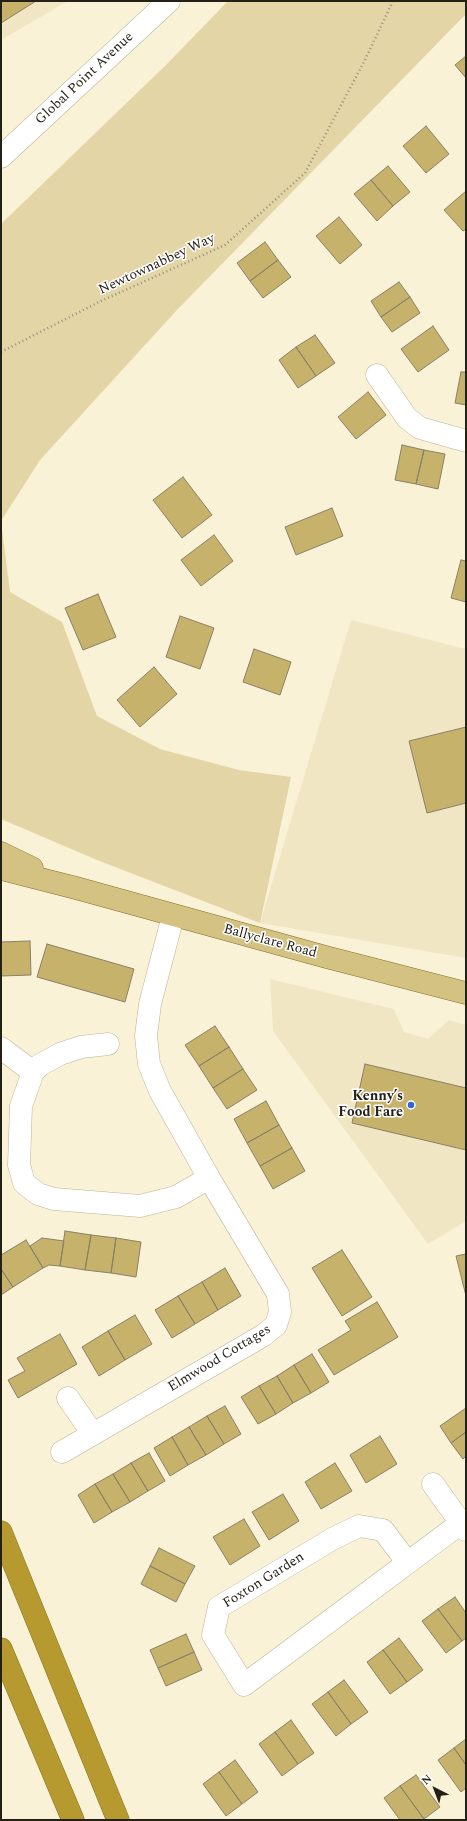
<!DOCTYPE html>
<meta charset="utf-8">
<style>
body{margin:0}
#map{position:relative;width:467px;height:1821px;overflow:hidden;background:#faf2d6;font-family:Spectral,serif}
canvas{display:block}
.frame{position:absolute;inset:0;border:2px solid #232016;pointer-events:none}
.north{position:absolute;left:415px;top:1769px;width:40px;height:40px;-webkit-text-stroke:3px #fff;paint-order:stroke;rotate:318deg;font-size:11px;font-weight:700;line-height:16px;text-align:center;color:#232016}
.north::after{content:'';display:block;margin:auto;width:14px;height:18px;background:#232016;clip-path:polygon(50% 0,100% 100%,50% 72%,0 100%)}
</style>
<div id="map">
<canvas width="467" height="1821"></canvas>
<div class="frame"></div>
<div class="north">N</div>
</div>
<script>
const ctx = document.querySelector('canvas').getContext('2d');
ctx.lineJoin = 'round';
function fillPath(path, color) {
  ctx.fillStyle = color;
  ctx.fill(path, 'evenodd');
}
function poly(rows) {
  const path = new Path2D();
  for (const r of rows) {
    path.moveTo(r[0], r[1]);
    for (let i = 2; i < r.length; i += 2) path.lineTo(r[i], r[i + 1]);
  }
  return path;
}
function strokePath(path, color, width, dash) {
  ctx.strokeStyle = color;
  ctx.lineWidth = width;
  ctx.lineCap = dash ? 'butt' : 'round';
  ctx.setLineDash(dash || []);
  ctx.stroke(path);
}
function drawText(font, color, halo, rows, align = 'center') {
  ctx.font = font + ' Spectral,serif';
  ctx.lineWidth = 3;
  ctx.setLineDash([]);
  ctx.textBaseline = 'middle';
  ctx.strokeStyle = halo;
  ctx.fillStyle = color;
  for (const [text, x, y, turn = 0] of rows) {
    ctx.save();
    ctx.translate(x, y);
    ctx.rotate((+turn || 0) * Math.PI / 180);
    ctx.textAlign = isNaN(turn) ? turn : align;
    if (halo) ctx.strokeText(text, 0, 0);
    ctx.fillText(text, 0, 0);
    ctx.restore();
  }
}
fillPath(poly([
 [1,1,68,1,1,40],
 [351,620,466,649,466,958,260,923],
 [270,979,394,1009,404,1032,428,1039,449,1020,466,1025,466,1221,428,1244,273,1031]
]), '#f1e6c3');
fillPath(poly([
 [228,1,466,1,466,14,176,311,40,460,1,521,10,592,62,622,97,716,160,749,239,770,291,777,260,923,97,860,1,819,1,224,167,64]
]), '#e3d5a5');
const building = poly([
 [1,1,36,1,1,23,1,1],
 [466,56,466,78,455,65,466,56],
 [426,126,449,154,426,173,403,146,426,126],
 [388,166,410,192,393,206,371,180,388,166],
 [371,180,393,206,377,221,354,194,371,180],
 [466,191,466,229,463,231,444,210,466,191],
 [339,217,362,245,340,264,316,236,339,217],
 [265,242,278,260,250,281,237,263,265,242],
 [278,260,291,277,263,298,250,281,278,260],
 [399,282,410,297,381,317,371,301,399,282],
 [410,297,420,313,392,332,381,317,410,297],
 [433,326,449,350,418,372,401,349,433,326],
 [315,335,335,363,316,376,296,347,315,335],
 [296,347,316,376,298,388,279,360,296,347],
 [461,372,466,372,466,405,455,403,461,372],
 [368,392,386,415,356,439,338,417,368,392],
 [402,445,424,450,416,484,395,480,402,445],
 [424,450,445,454,438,489,416,484,424,450],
 [183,477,212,515,182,538,153,500,183,477],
 [332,508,343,536,296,555,285,527,332,508],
 [214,535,233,561,201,586,181,560,214,535],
 [461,560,466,561,466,602,451,598,461,560],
 [98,594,116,637,83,650,65,608,98,594],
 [180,616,214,628,200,669,166,657,180,616],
 [254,649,291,662,280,695,243,682,254,649],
 [154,667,177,694,140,727,117,700,154,667],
 [466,727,466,803,427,813,409,741,466,727],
 [30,941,31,975,1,976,1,942,30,941],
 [47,944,134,969,125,1002,37,977,47,944],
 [215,1026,229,1047,199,1066,185,1045,215,1026],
 [229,1047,243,1069,213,1088,199,1066,229,1047],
 [365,1064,466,1088,466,1150,352,1123,365,1064],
 [243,1069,257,1090,227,1109,213,1088,243,1069],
 [266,1101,279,1125,247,1143,234,1119,266,1101],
 [279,1125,292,1148,260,1166,247,1143,279,1125],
 [292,1148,305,1171,273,1189,260,1166,292,1148],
 [65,1231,91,1235,85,1270,60,1266,65,1231],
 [91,1235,116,1238,111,1273,85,1270,91,1235],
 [42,1238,64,1241,60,1266,49,1265,43,1268,30,1246,42,1238],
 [116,1238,141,1242,136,1277,111,1273,116,1238],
 [26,1240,43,1268,13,1287,1,1269,1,1255,26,1240],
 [342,1250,372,1297,342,1316,312,1268,342,1250],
 [466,1254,466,1296,456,1256,466,1254],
 [225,1268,241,1296,218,1310,202,1282,225,1268],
 [1,1269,13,1287,1,1295,1,1269],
 [202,1282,218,1310,195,1324,178,1296,202,1282],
 [178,1296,195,1324,172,1338,155,1310,178,1296],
 [377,1302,398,1337,334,1375,318,1350,351,1330,345,1321,377,1302],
 [135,1315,152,1344,125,1360,108,1331,135,1315],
 [108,1331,125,1360,99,1376,82,1347,108,1331],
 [60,1334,77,1364,18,1398,8,1380,25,1371,17,1358,60,1334],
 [312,1354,329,1382,311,1393,294,1365,312,1354],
 [294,1365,311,1393,293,1403,277,1376,294,1365],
 [277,1376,293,1403,276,1414,259,1386,277,1376],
 [259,1386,276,1414,258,1424,241,1397,259,1386],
 [225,1406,241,1434,224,1444,207,1416,225,1406],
 [466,1408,466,1432,451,1443,440,1426,466,1408],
 [207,1416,224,1444,206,1455,189,1427,207,1416],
 [189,1427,206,1455,188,1465,172,1437,189,1427],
 [466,1432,466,1456,463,1459,451,1443,466,1432],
 [380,1436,397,1464,366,1483,350,1455,380,1436],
 [172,1437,188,1465,170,1476,154,1448,172,1437],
 [149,1453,165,1481,148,1491,131,1463,149,1453],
 [131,1463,148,1491,130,1502,113,1474,131,1463],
 [335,1463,352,1491,321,1509,305,1482,335,1463],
 [113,1474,130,1502,112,1512,95,1484,113,1474],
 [95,1484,112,1512,94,1523,78,1495,95,1484],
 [283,1494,299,1521,269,1540,252,1512,283,1494],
 [244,1519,260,1546,230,1565,213,1537,244,1519],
 [159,1548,195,1566,185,1584,150,1566,159,1548],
 [150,1566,185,1584,176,1602,141,1584,150,1566],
 [455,1597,466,1613,466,1638,462,1641,438,1609,455,1597],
 [438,1609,462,1641,446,1653,422,1621,438,1609],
 [186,1634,194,1652,158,1668,150,1650,186,1634],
 [399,1638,423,1670,407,1682,383,1650,399,1638],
 [383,1650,407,1682,390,1694,367,1662,383,1650],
 [194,1652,202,1670,166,1686,158,1668,194,1652],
 [344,1680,368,1712,351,1724,328,1692,344,1680],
 [328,1692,351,1724,336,1736,312,1704,328,1692],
 [291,1720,314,1753,298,1764,275,1732,291,1720],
 [275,1732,298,1764,282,1776,259,1744,275,1732],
 [466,1739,466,1765,454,1748,466,1739],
 [454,1748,466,1765,466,1788,461,1792,438,1760,454,1748],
 [235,1760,258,1792,242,1804,219,1772,235,1760],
 [219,1772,242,1804,226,1816,203,1784,219,1772],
 [416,1775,440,1807,424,1819,400,1786,416,1775],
 [400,1786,424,1819,422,1820,400,1820,384,1798,400,1786]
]);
fillPath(building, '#c7b26b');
strokePath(building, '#888067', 1);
const minor = poly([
 [1,157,169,1],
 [377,375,407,418,420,428,466,441],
 [108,1044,81,1047,60,1054,40,1065,33,1072,21,1106,19,1165,24,1183,38,1194,54,1199,140,1206,176,1197,209,1178],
 [1,1048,33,1072],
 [68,1398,93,1434],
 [62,1452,264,1335,276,1325,280,1312,278,1294,209,1178,160,1091,149,1064,146,1036,150,1004,173,916],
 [433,1484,466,1530],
 [407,1562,383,1530,359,1526,334,1538,219,1607,213,1635,244,1685,461,1523]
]);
const major = poly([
 [1,853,32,868],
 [1,869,76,888,326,957,466,993]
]);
const highway = poly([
 [1,1532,118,1820],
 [1,1649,73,1820]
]);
strokePath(minor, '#bbb398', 23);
strokePath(major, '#836f26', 23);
strokePath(highway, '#836f26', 23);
strokePath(poly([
 [1,352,101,301,225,245,305,173,365,60,393,1]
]), '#96907d', 2.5, [1, 3]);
strokePath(minor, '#fff', 22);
strokePath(major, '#d3c282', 22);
strokePath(highway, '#b69a2f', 22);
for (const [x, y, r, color] of [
 [411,1105,4,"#2d68d6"]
]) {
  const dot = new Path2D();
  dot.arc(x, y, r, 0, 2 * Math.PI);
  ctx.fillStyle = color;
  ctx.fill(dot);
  strokePath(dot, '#fff', 1.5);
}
drawText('14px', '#232016', '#fff', [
 ["Global Point Avenue",85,79,-43],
 ["Newtownabbey Way",157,265,-25],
 ["Ballyclare Road",270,942,15],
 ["Elmwood Cottages",220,1359,-31],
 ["Foxton Garden",264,1581,-32]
]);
drawText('bold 14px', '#232016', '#fff', [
 ["Kenny’s",403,1097],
 ["Food Fare",403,1113]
], 'right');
</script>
